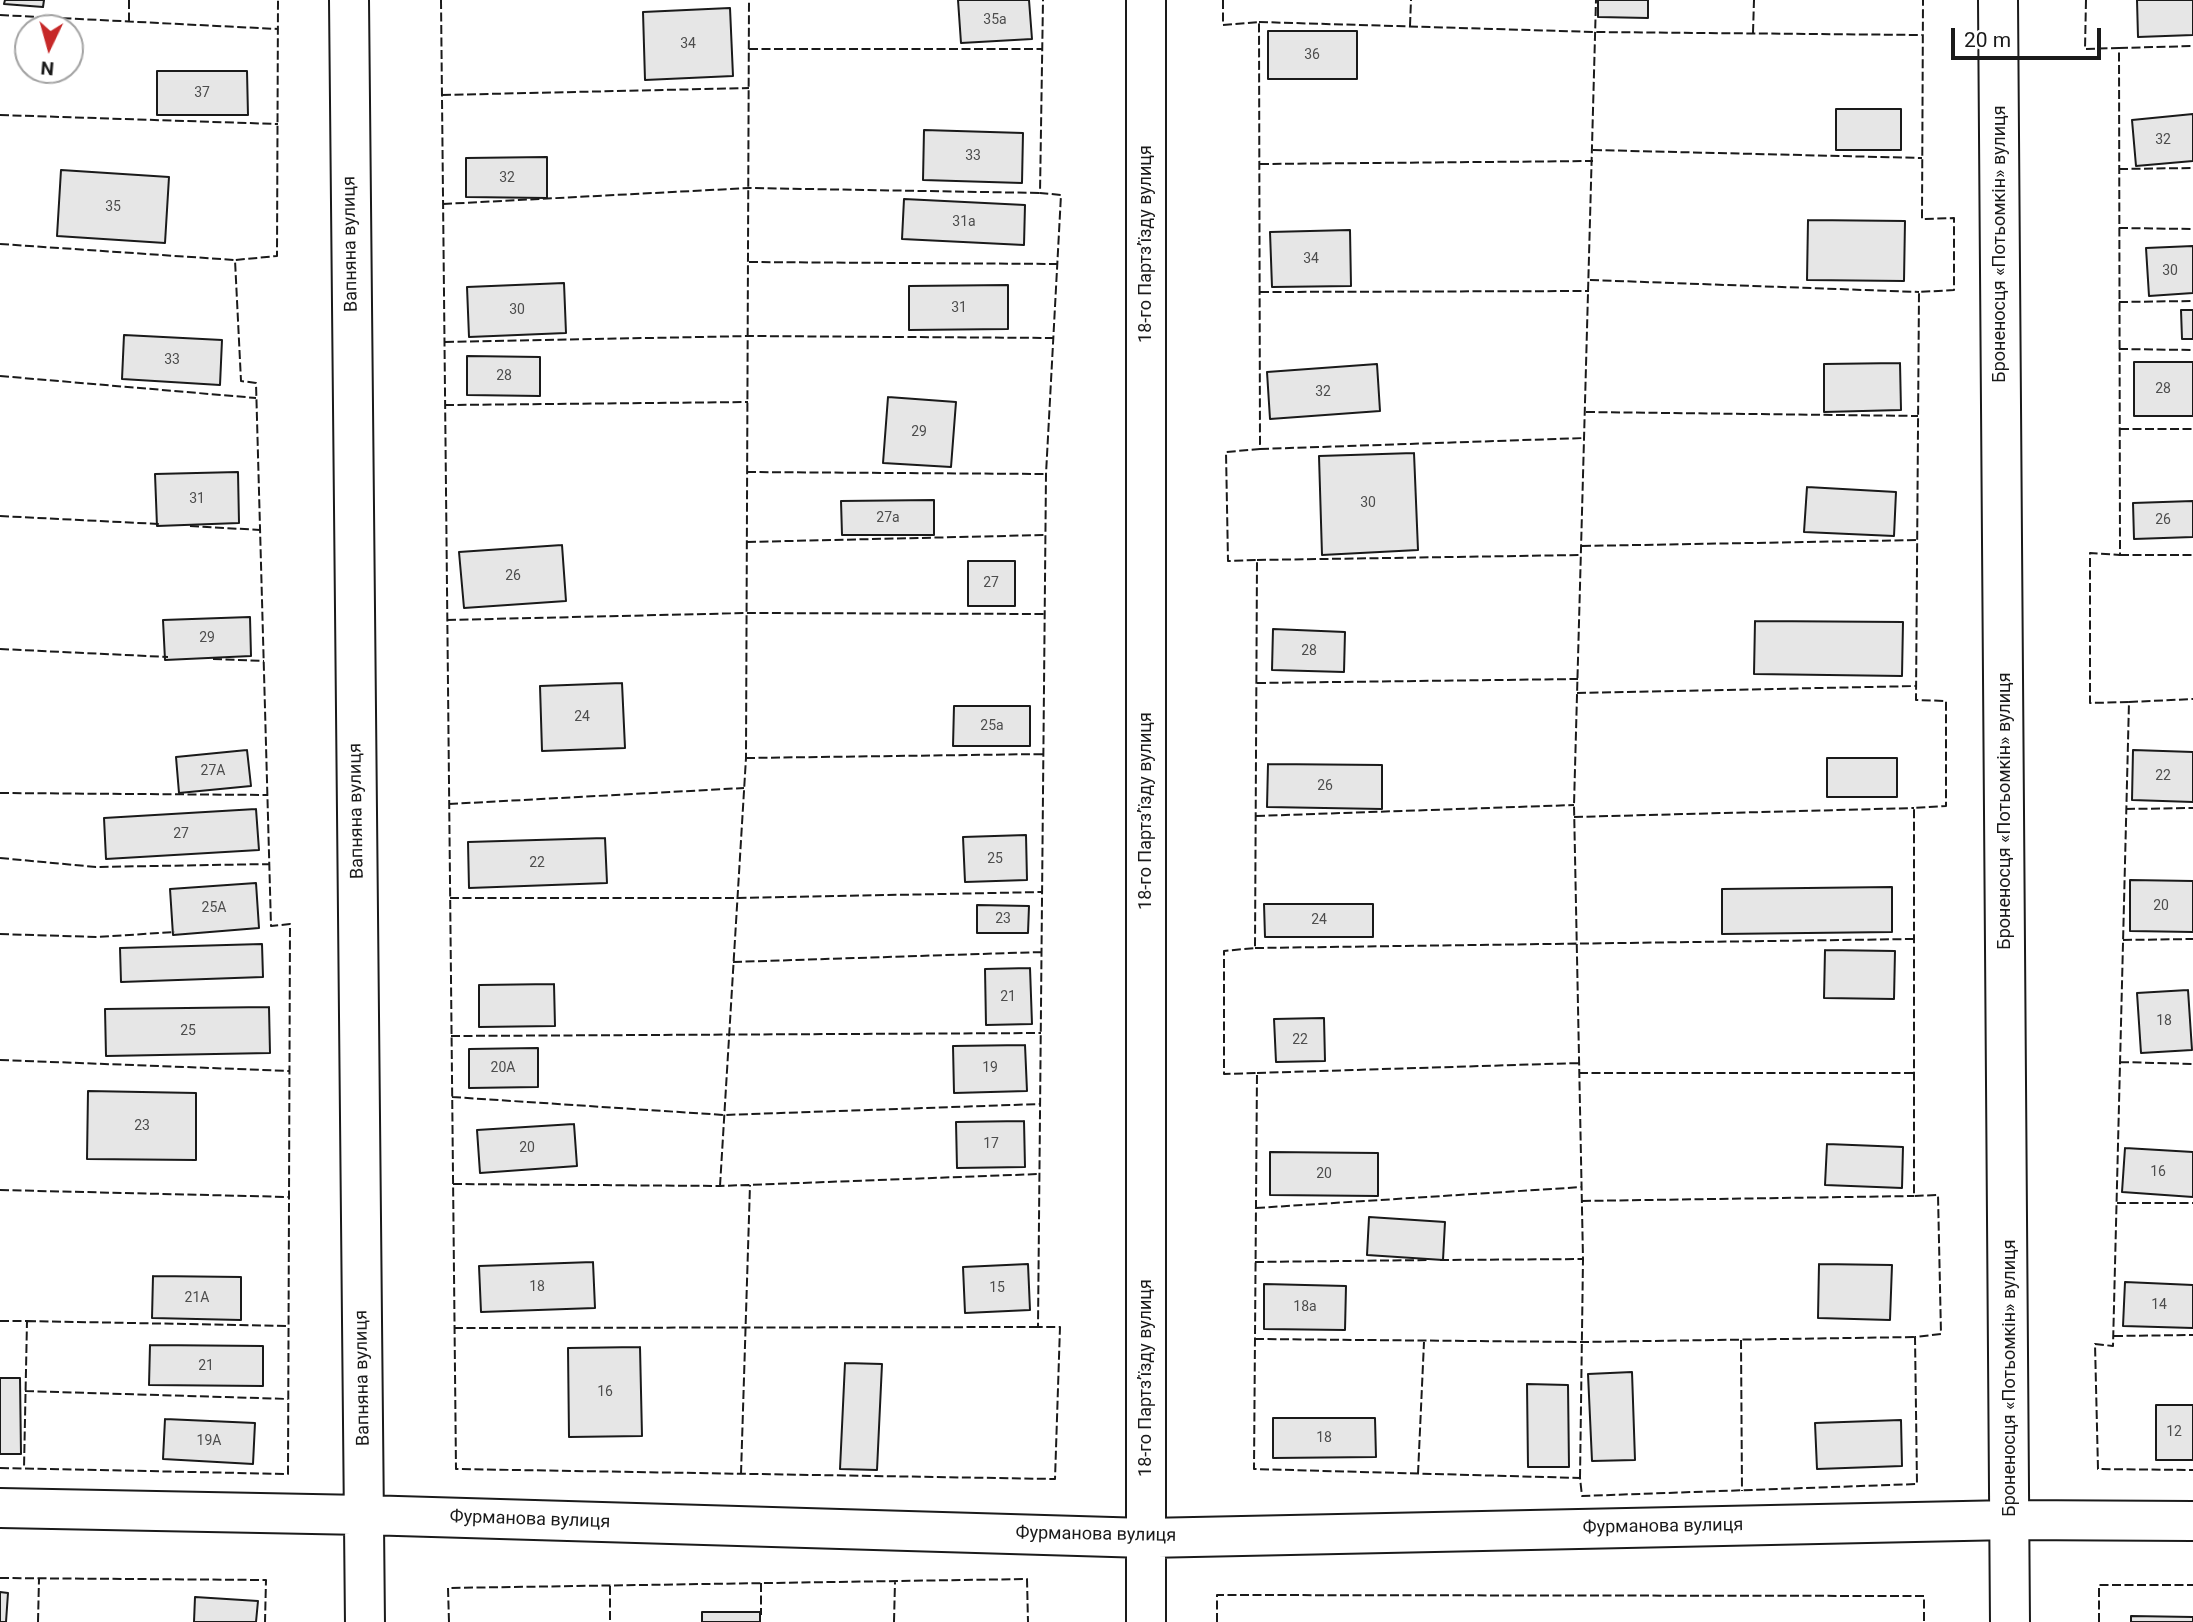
<!DOCTYPE html>
<meta charset="utf-8">
<style>
body{margin:0}
#map{position:relative;width:2193px;height:1622px;overflow:hidden;background:#fff;font-family:Roboto,sans-serif}
canvas{display:block}
.north{position:absolute;left:14px;top:14px;width:70px;height:70px;box-sizing:border-box;background:#fff;border:2px solid #a3a3a3;border-radius:50%;rotate:185deg;font-size:19px;font-weight:700;line-height:28px;text-align:center;color:#1a1a1a}
.north::after{content:'';display:block;margin:auto;width:24px;height:32px;background:#c62828;clip-path:polygon(50% 0,100% 100%,50% 72%,0 100%)}
.scale{position:absolute;left:1951px;top:28px;width:150px;height:32px;box-sizing:border-box;border:4px solid #1a1a1a;border-top:0;padding-left:9px;font-size:21px;line-height:24px;white-space:nowrap;color:#1a1a1a;-webkit-text-stroke:5px #fff;paint-order:stroke}
</style>
<div id="map">
<canvas width="2193" height="1622"></canvas>
<div class="north">N</div>
<div class="scale">20 m</div>
</div>
<script>
const ctx = document.querySelector('canvas').getContext('2d');
ctx.lineJoin = 'round';
function fillPath(path, color) {
  ctx.fillStyle = color;
  ctx.fill(path, 'evenodd');
}
function poly(rows) {
  const path = new Path2D();
  for (const r of rows) {
    path.moveTo(r[0], r[1]);
    for (let i = 2; i < r.length; i += 2) path.lineTo(r[i], r[i + 1]);
  }
  return path;
}
function strokePath(path, color, width, dash) {
  ctx.strokeStyle = color;
  ctx.lineWidth = width;
  ctx.lineCap = dash ? 'butt' : 'round';
  ctx.setLineDash(dash || []);
  ctx.stroke(path);
}
function drawText(font, color, halo, rows, align = 'center') {
  ctx.font = font + ' Roboto,sans-serif';
  ctx.lineWidth = 5;
  ctx.setLineDash([]);
  ctx.textBaseline = 'middle';
  ctx.strokeStyle = halo;
  ctx.fillStyle = color;
  for (const [text, x, y, turn = 0] of rows) {
    ctx.save();
    ctx.translate(x, y);
    ctx.rotate((+turn || 0) * Math.PI / 180);
    ctx.textAlign = isNaN(turn) ? turn : align;
    if (halo) ctx.strokeText(text, 0, 0);
    ctx.fillText(text, 0, 0);
    ctx.restore();
  }
}
const building = poly([
 [5,0,44,0,43,7,4,4,5,0],
 [958,0,1029,0,1032,39,961,43,958,0],
 [1598,0,1648,0,1648,18,1598,17,1598,0],
 [2137,0,2193,0,2193,35,2138,37,2137,0],
 [730,8,733,76,645,80,643,12,730,8],
 [1268,31,1357,31,1357,79,1268,79,1268,31],
 [157,71,247,71,248,115,157,115,157,71],
 [1836,109,1901,109,1901,150,1836,150,1836,109],
 [2193,114,2193,161,2136,166,2132,120,2193,114],
 [924,130,1023,133,1022,183,923,180,924,130],
 [547,157,547,198,466,197,466,158,547,157],
 [61,170,169,177,165,243,57,236,61,170],
 [904,199,1025,205,1024,245,902,239,904,199],
 [1808,220,1905,221,1904,281,1807,280,1808,220],
 [1350,230,1351,286,1272,287,1270,232,1350,230],
 [2193,246,2193,293,2149,296,2146,248,2193,246],
 [564,283,566,333,469,337,467,287,564,283],
 [1008,285,1008,329,909,330,909,286,1008,285],
 [2181,310,2193,310,2193,339,2182,339,2181,310],
 [124,335,222,340,220,385,122,379,124,335],
 [467,356,540,357,540,396,467,395,467,356],
 [2134,362,2193,362,2193,416,2134,416,2134,362],
 [1900,363,1901,410,1824,412,1824,364,1900,363],
 [1377,364,1380,411,1270,419,1267,372,1377,364],
 [888,397,956,402,951,467,883,463,888,397],
 [1414,453,1418,550,1322,555,1319,456,1414,453],
 [238,472,239,523,157,526,155,474,238,472],
 [1807,487,1896,492,1894,536,1804,532,1807,487],
 [934,500,934,535,842,535,841,501,934,500],
 [2193,501,2193,537,2134,539,2133,503,2193,501],
 [562,545,566,601,464,608,459,552,562,545],
 [968,561,1015,561,1015,606,968,606,968,561],
 [250,617,251,656,165,660,163,620,250,617],
 [1755,621,1903,622,1902,676,1754,674,1755,621],
 [1273,629,1345,632,1344,672,1272,670,1273,629],
 [622,683,625,748,542,751,540,686,622,683],
 [954,706,1030,706,1030,746,953,746,954,706],
 [247,750,251,786,179,793,176,757,247,750],
 [2133,750,2193,752,2193,802,2132,800,2133,750],
 [1827,758,1897,758,1897,797,1827,797,1827,758],
 [1268,764,1382,765,1382,809,1267,807,1268,764],
 [256,809,259,850,106,859,104,818,256,809],
 [1026,835,1027,880,965,882,963,837,1026,835],
 [605,838,607,883,469,888,468,842,605,838],
 [2130,880,2193,881,2193,932,2130,931,2130,880],
 [256,883,259,928,173,935,170,889,256,883],
 [1892,887,1892,932,1722,934,1722,889,1892,887],
 [1264,904,1373,904,1373,937,1265,937,1264,904],
 [977,905,1029,906,1028,933,977,933,977,905],
 [262,944,263,977,121,982,120,948,262,944],
 [1825,950,1895,951,1894,999,1824,998,1825,950],
 [1030,968,1032,1024,986,1025,985,969,1030,968],
 [554,984,555,1026,479,1027,479,985,554,984],
 [2188,990,2192,1050,2141,1053,2137,993,2188,990],
 [269,1007,270,1053,106,1056,105,1009,269,1007],
 [1324,1018,1325,1061,1276,1062,1274,1019,1324,1018],
 [1025,1045,1027,1091,954,1093,953,1046,1025,1045],
 [538,1048,538,1087,469,1088,469,1049,538,1048],
 [88,1091,196,1093,196,1160,87,1159,88,1091],
 [1024,1121,1025,1167,957,1168,956,1122,1024,1121],
 [574,1124,577,1166,480,1173,477,1130,574,1124],
 [1827,1144,1903,1147,1902,1188,1825,1185,1827,1144],
 [2125,1148,2193,1152,2193,1197,2122,1192,2125,1148],
 [1270,1152,1378,1153,1378,1196,1270,1195,1270,1152],
 [1369,1217,1445,1222,1443,1260,1367,1255,1369,1217],
 [593,1262,595,1308,481,1312,479,1266,593,1262],
 [1028,1264,1030,1310,965,1313,963,1267,1028,1264],
 [1819,1264,1892,1265,1890,1320,1818,1318,1819,1264],
 [153,1276,241,1277,241,1320,152,1318,153,1276],
 [2125,1282,2193,1285,2193,1328,2123,1326,2125,1282],
 [1264,1284,1346,1286,1345,1330,1264,1329,1264,1284],
 [150,1345,263,1346,263,1386,149,1385,150,1345],
 [640,1347,642,1436,569,1437,568,1348,640,1347],
 [845,1363,882,1364,877,1470,840,1469,845,1363],
 [1632,1372,1635,1460,1592,1461,1588,1374,1632,1372],
 [0,1378,20,1378,21,1454,0,1454,0,1378],
 [1527,1384,1568,1385,1569,1467,1528,1467,1527,1384],
 [2156,1405,2193,1405,2193,1460,2156,1460,2156,1405],
 [1273,1418,1375,1418,1376,1457,1273,1458,1273,1418],
 [165,1419,255,1423,253,1464,163,1459,165,1419],
 [1901,1420,1902,1466,1817,1469,1815,1423,1901,1420],
 [0,1592,8,1593,6,1622,0,1622,0,1592],
 [195,1597,258,1601,256,1622,194,1622,195,1597],
 [702,1612,760,1612,760,1622,702,1622,702,1612],
 [2131,1616,2193,1617,2193,1622,2131,1622,2131,1616]
]);
fillPath(building, '#e6e6e6');
strokePath(building, '#1a1a1a', 2);
const minor = poly([
 [349,0,365,1622],
 [1146,0,1146,1622],
 [1998,0,2010,1622],
 [0,1508,364,1515,1146,1538,2011,1520,2193,1521]
]);
strokePath(minor, '#1a1a1a', 42);
strokePath(minor, '#fff', 38);
strokePath(poly([
 [129,0,129,21],
 [441,0,456,1469,1055,1479,1060,1327,1038,1327,1046,474,1061,195,1040,193,1043,0],
 [1223,0,1223,25,1259,22,1260,449,1226,452,1228,561,1257,560,1255,948,1224,951,1224,1074,1257,1073,1254,1469,1580,1478,1582,1496,1917,1484,1915,1337,1941,1334,1938,1195,1914,1196,1914,808,1946,806,1946,701,1916,700,1919,292,1954,290,1954,218,1922,219,1923,0],
 [2086,0,2085,49,2119,48,2120,555,2090,553,2090,703,2129,702,2113,1346,2095,1344,2098,1469,2193,1470],
 [0,15,278,29],
 [1259,22,1595,32,1922,35],
 [1410,26,1411,0],
 [1753,33,1754,0],
 [2119,48,2193,46],
 [749,49,1042,49],
 [442,95,749,88],
 [0,115,278,124],
 [1593,150,1922,158],
 [1260,164,1593,161],
 [2119,169,2193,168],
 [443,204,749,188,1040,193],
 [2119,228,2193,229],
 [0,244,235,260],
 [749,262,1057,264],
 [1590,280,1919,292],
 [1260,292,1589,291],
 [2119,302,2193,301],
 [445,342,749,336,1053,338],
 [2119,349,2193,350],
 [0,376,256,398],
 [445,405,748,402],
 [1586,412,1918,416],
 [2120,429,2193,429],
 [1260,449,1585,438],
 [747,472,1046,474],
 [0,516,159,524],
 [190,526,260,530],
 [747,542,1045,535],
 [1582,546,1918,540],
 [2120,555,2193,555],
 [1257,560,1581,555],
 [447,620,747,613,1045,614],
 [0,649,168,657],
 [213,659,264,661],
 [1257,683,1578,679],
 [1577,693,1917,686],
 [2129,702,2193,699],
 [746,758,1043,754],
 [0,793,268,795],
 [449,804,744,788],
 [2126,809,2193,808],
 [1256,816,1574,805],
 [1574,817,1914,808],
 [0,858,96,867,270,864],
 [450,898,738,898,1042,892],
 [0,934,97,937,175,932],
 [2123,940,2193,939],
 [1255,948,1914,939],
 [733,962,1041,952],
 [451,1036,1041,1033],
 [0,1060,290,1071],
 [2120,1062,2193,1064],
 [1257,1073,1579,1063],
 [1579,1073,1914,1073],
 [452,1097,724,1115,1040,1104],
 [453,1184,720,1186,1039,1174],
 [720,1186,746,758,749,0],
 [0,1190,289,1197],
 [1582,1201,1914,1196],
 [2117,1203,2193,1203],
 [1256,1208,1582,1187],
 [1440,1260,1583,1259],
 [1255,1262,1429,1260],
 [0,1321,27,1321,24,1468],
 [27,1321,289,1326],
 [454,1328,1038,1327],
 [2114,1336,2193,1335],
 [1255,1339,1582,1342,1915,1337],
 [1741,1340,1742,1491],
 [25,1391,288,1399],
 [0,1468,288,1474,290,924,271,926,256,383,241,381,235,260,277,256,278,0],
 [741,1474,750,1185],
 [1418,1474,1424,1342],
 [1580,1478,1583,1259,1574,805,1596,0],
 [0,1578,266,1580,265,1622],
 [761,1583,761,1615],
 [610,1586,610,1622],
 [38,1622,39,1579],
 [449,1622,448,1588,1027,1579,1028,1622],
 [894,1622,895,1582],
 [1217,1622,1217,1595,1924,1596,1924,1622],
 [2099,1622,2099,1585,2193,1585]
]), '#1a1a1a', 2, [9, 3.5]);
drawText('14px', '#4d4d4d', null, [
 ["35а",995,20],
 ["34",688,44],
 ["36",1312,55],
 ["37",202,93],
 ["32",2163,140],
 ["33",973,156],
 ["32",507,178],
 ["35",113,207],
 ["31а",964,222],
 ["34",1311,259],
 ["30",2170,271],
 ["31",959,308],
 ["30",517,310],
 ["33",172,360],
 ["28",504,376],
 ["28",2163,389],
 ["32",1323,392],
 ["29",919,432],
 ["31",197,499],
 ["30",1368,503],
 ["27а",888,518],
 ["26",2163,520],
 ["26",513,576],
 ["27",991,583],
 ["29",207,638],
 ["28",1309,651],
 ["24",582,717],
 ["25а",992,726],
 ["27А",213,771],
 ["22",2163,776],
 ["26",1325,786],
 ["27",181,834],
 ["25",995,859],
 ["22",537,863],
 ["20",2161,906],
 ["25А",214,908],
 ["23",1003,919],
 ["24",1319,920],
 ["21",1008,997],
 ["18",2164,1021],
 ["25",188,1031],
 ["22",1300,1040],
 ["20А",503,1068],
 ["19",990,1068],
 ["23",142,1126],
 ["17",991,1144],
 ["20",527,1148],
 ["16",2158,1172],
 ["20",1324,1174],
 ["18",537,1287],
 ["15",997,1288],
 ["21А",197,1298],
 ["14",2159,1305],
 ["18а",1305,1307],
 ["21",206,1366],
 ["16",605,1392],
 ["12",2174,1432],
 ["18",1324,1438],
 ["19А",209,1441]
]);
drawText('18px', '#1a1a1a', '#fff', [
 ["Вапняна вулиця",351,244,-91],
 ["18-го Партз’їзду вулиця",1146,244,-90],
 ["Броненосця «Потьомкін» вулиця",2000,244,-90],
 ["Вапняна вулиця",357,811,-91],
 ["18-го Партз’їзду вулиця",1146,811,-90],
 ["Броненосця «Потьомкін» вулиця",2005,811,-90],
 ["Вапняна вулиця",363,1378,-91],
 ["18-го Партз’їзду вулиця",1146,1378,-90],
 ["Броненосця «Потьомкін» вулиця",2010,1378,-90],
 ["Фурманова вулиця",530,1520,2],
 ["Фурманова вулиця",1663,1527,-1],
 ["Фурманова вулиця",1096,1535,1]
]);
</script>
